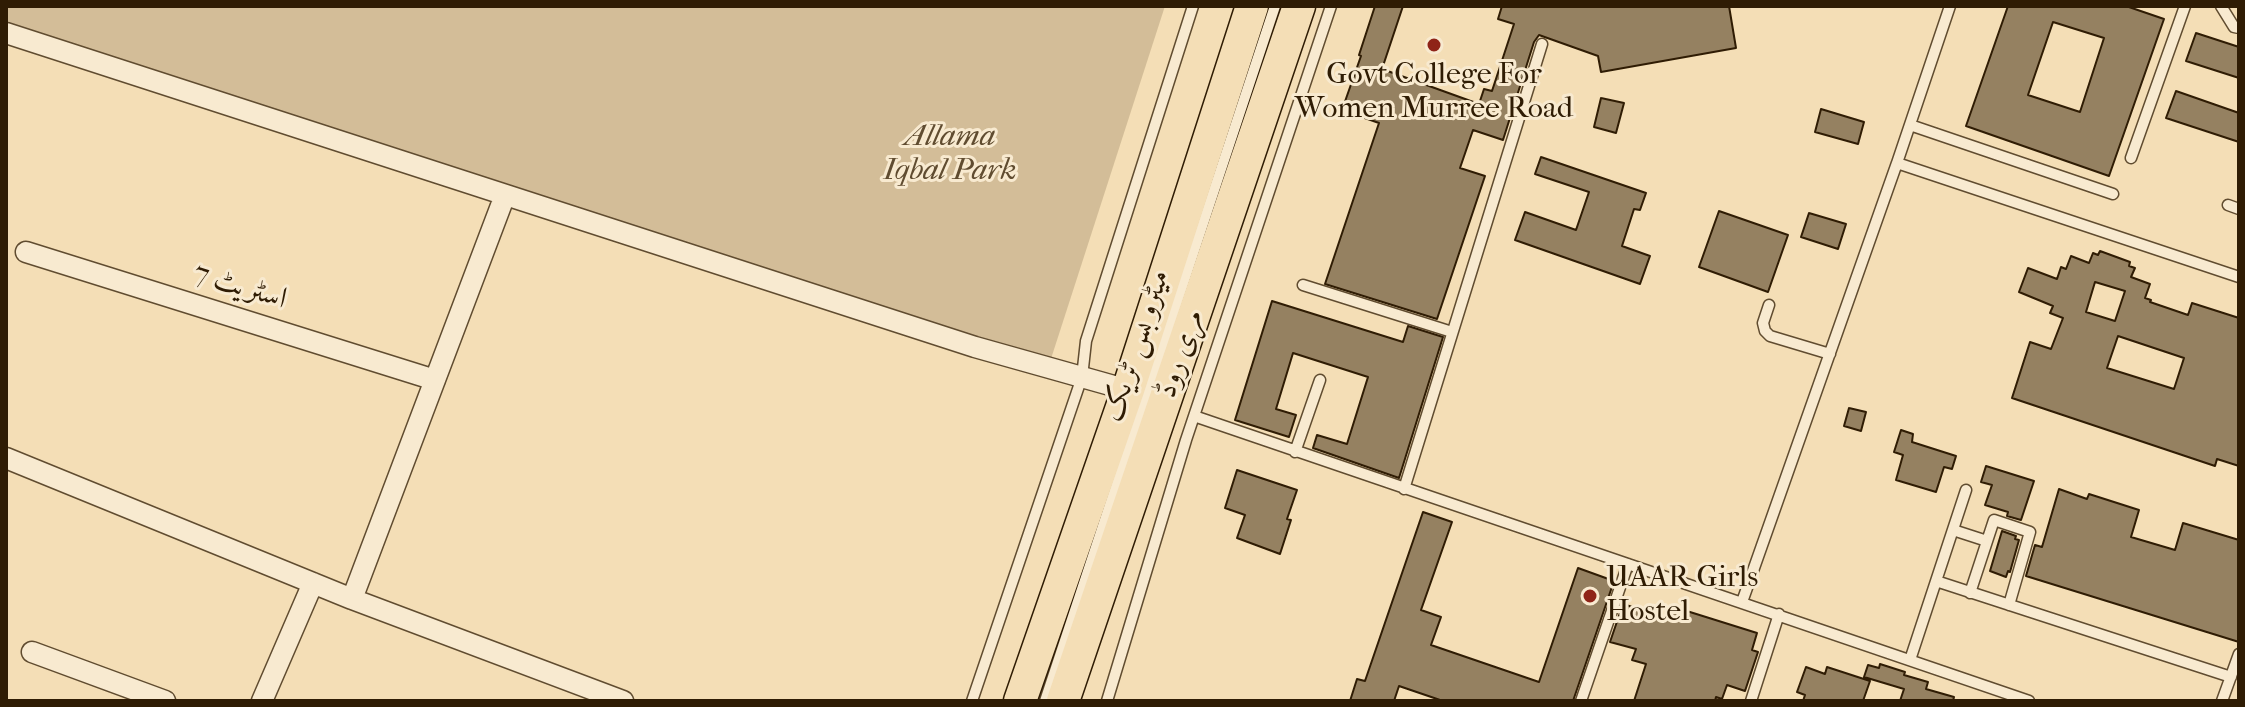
<!DOCTYPE html>
<meta charset="utf-8">
<style>
body{margin:0}
#map{position:relative;width:2245px;height:707px;overflow:hidden;background:#f4deb6;font-family:"IM FELL French Canon",serif}
canvas{display:block}
.frame{position:absolute;inset:0;border:8px solid #2f1c04;pointer-events:none}
</style>
<div id="map">
<canvas width="2245" height="707"></canvas>
<div class="frame"></div>
</div>
<script>
const ctx = document.querySelector('canvas').getContext('2d');
ctx.lineJoin = 'round';
function fillPath(path, color) {
  ctx.fillStyle = color;
  ctx.fill(path, 'evenodd');
}
function poly(rows) {
  const path = new Path2D();
  for (const r of rows) {
    path.moveTo(r[0], r[1]);
    for (let i = 2; i < r.length; i += 2) path.lineTo(r[i], r[i + 1]);
  }
  return path;
}
function strokePath(path, color, width, dash) {
  ctx.strokeStyle = color;
  ctx.lineWidth = width;
  ctx.lineCap = dash ? 'butt' : 'round';
  ctx.setLineDash(dash || []);
  ctx.stroke(path);
}
function drawText(font, color, halo, rows, align = 'center') {
  ctx.font = font + ' "IM FELL French Canon",Amiri,serif';
  ctx.lineWidth = 6;
  ctx.setLineDash([]);
  ctx.textBaseline = 'middle';
  ctx.strokeStyle = halo;
  ctx.fillStyle = color;
  for (const [text, x, y, turn = 0] of rows) {
    ctx.save();
    ctx.translate(x, y);
    ctx.rotate((+turn || 0) * Math.PI / 180);
    ctx.textAlign = isNaN(turn) ? turn : align;
    if (halo) ctx.strokeText(text, 0, 0);
    ctx.fillText(text, 0, 0);
    ctx.restore();
  }
}
fillPath(poly([
 [6,6,1165,6,1048,368,6,33]
]), '#d3bd98');
const building = poly([
 [1375,6,1403,6,1382,69,1479,104,1484,89,1492,91,1514,24,1498,19,1502,6,1729,6,1736,48,1601,72,1598,56,1539,35,1534,42,1503,140,1473,130,1460,168,1485,176,1437,319,1325,284,1379,123,1342,110,1361,56,1359,55,1375,6],
 [2008,6,2126,6,2164,19,2109,176,1966,126,2008,6],
 [2053,22,2104,38,2080,112,2028,95,2053,22],
 [2196,33,2239,47,2239,78,2186,61,2196,33],
 [2176,91,2239,113,2239,142,2166,118,2176,91],
 [1601,98,1624,103,1616,133,1594,127,1601,98],
 [1821,109,1864,122,1858,144,1815,132,1821,109],
 [1541,157,1646,193,1640,210,1634,209,1622,246,1650,256,1640,284,1515,240,1525,212,1576,230,1589,192,1535,174,1541,157],
 [1719,211,1788,235,1768,292,1699,267,1719,211],
 [1809,213,1846,224,1838,249,1801,237,1809,213],
 [2100,251,2130,262,2129,266,2135,268,2131,277,2150,284,2145,298,2151,300,2150,302,2188,315,2192,303,2239,318,2239,466,2217,459,2215,466,2012,398,2030,342,2051,349,2063,318,2050,313,2053,306,2019,292,2028,268,2057,279,2061,267,2066,269,2071,256,2089,263,2093,253,2098,255,2100,251],
 [2095,282,2125,291,2115,321,2086,312,2095,282],
 [2118,336,2184,358,2174,389,2107,368,2118,336],
 [1272,301,1403,342,1408,326,1443,337,1399,478,1313,448,1317,435,1347,444,1368,377,1293,353,1276,409,1296,415,1289,437,1235,420,1272,301],
 [1849,408,1866,412,1861,431,1844,426,1849,408],
 [1901,430,1913,434,1912,442,1956,456,1952,469,1944,467,1936,492,1896,480,1903,455,1894,452,1901,430],
 [1986,466,2034,481,2021,520,2007,516,2008,512,1985,505,1992,485,1981,482,1986,466],
 [1237,470,1297,490,1287,519,1291,520,1280,554,1237,538,1245,515,1225,508,1237,470],
 [2059,489,2087,499,2089,494,2139,510,2131,537,2175,550,2183,523,2239,540,2239,642,2026,576,2035,545,2042,547,2059,489],
 [1423,512,1452,522,1421,610,1441,617,1431,645,1539,682,1578,568,1614,581,1573,701,1443,701,1399,686,1394,701,1350,701,1357,679,1365,681,1423,512],
 [2002,531,2016,536,2015,539,2019,540,2010,572,2008,571,2006,577,1990,571,2002,531],
 [1623,604,1670,619,1674,607,1757,633,1752,650,1758,652,1745,691,1727,685,1722,699,1716,697,1715,701,1634,701,1646,664,1632,660,1636,649,1610,642,1623,604],
 [1880,664,1905,672,1904,675,1928,682,1926,689,1954,697,1953,701,1900,701,1904,689,1864,677,1868,665,1879,668,1880,664],
 [1806,667,1825,674,1827,667,1870,681,1863,701,1803,701,1805,695,1797,692,1806,667]
]);
fillPath(building, '#958161');
strokePath(building, '#2f1c04', 2);
const service = poly([
 [2221,6,2234,27,2239,28],
 [1910,125,2113,194],
 [2131,158,2185,6],
 [1897,163,1950,6],
 [2228,205,2239,209],
 [1303,285,1452,332],
 [1769,305,1763,323,1765,331,1770,336,1830,354],
 [1194,416,2029,701],
 [1295,452,1320,380],
 [1404,489,1542,44],
 [1953,530,1987,541],
 [1936,581,2231,677],
 [1970,593,1994,520,2030,532,2009,605],
 [1742,602,1897,163,2239,277],
 [1910,660,1966,490],
 [972,701,1082,377,1086,341,1193,6],
 [1045,701,1275,6],
 [1107,701,1186,440,1331,6],
 [1581,701,1628,564],
 [1751,701,1779,614],
 [2222,701,2239,654]
]);
const minor = poly([
 [6,33,975,347,1128,390],
 [26,252,435,380],
 [6,458,352,599,623,701],
 [352,599,505,195],
 [32,652,165,701],
 [262,701,313,583]
]);
const primary = poly([
 [1020,701,1128,390,1252,6],
 [1063,701,1299,6]
]);
strokePath(service, '#604c30', 13);
strokePath(minor, '#604c30', 23);
strokePath(primary, '#2f1c04', 35);
strokePath(service, '#f8ead0', 10);
strokePath(minor, '#f8ead0', 20);
strokePath(primary, '#f4deb6', 32);
for (const [x, y, r, color] of [
 [1434,45,8,"#8f2418"],
 [1590,596,8,"#8f2418"]
]) {
  const dot = new Path2D();
  dot.arc(x, y, r, 0, 2 * Math.PI);
  ctx.fillStyle = color;
  ctx.fill(dot);
  strokePath(dot, '#f8ead0', 3);
}
drawText('30px', '#2f1c04', '#f8ead0', [
 ["Govt College For",1434,76],
 ["Women Murree Road",1434,110],
 ["UAAR Girls",1606,579,"left"],
 ["Hostel",1606,613,"left"]
]);
drawText('italic 30px', '#604c30', '#f8ead0', [
 ["Allama",950,138],
 ["Iqbal Park",950,172]
]);
drawText('30px', '#2f1c04', '#f8ead0', [
 ["اسٹریٹ 7",240,287,17],
 ["میٹرو بس ٹریک",1137,346,-72],
 ["مری روڈ",1181,354,-71]
]);
</script>
